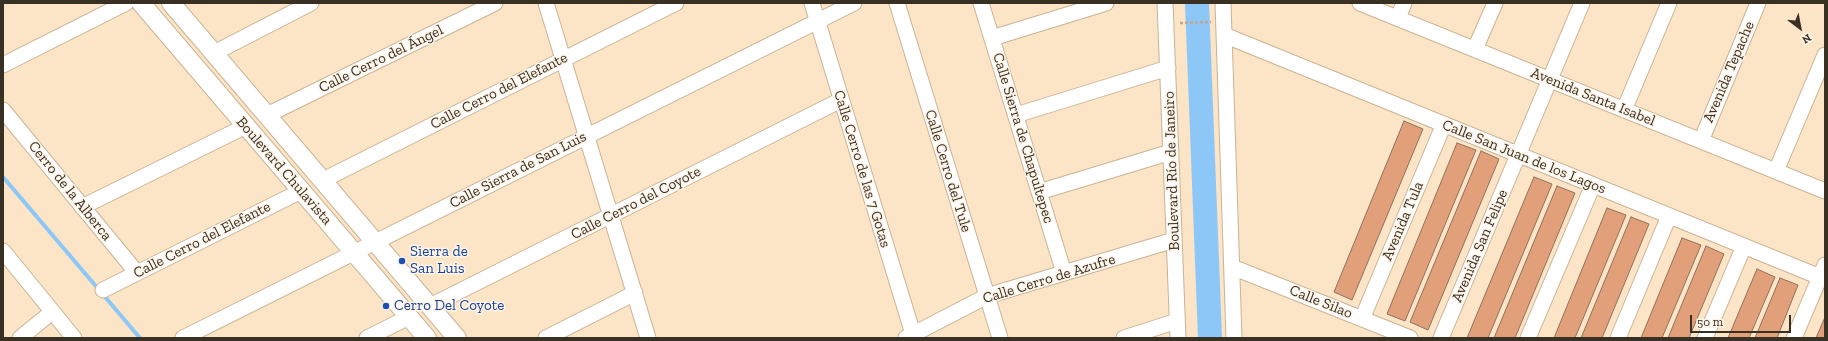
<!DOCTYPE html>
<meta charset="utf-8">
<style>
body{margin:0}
#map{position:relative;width:1828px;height:341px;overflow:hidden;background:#fce5c6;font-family:"Zilla Slab",serif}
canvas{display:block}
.frame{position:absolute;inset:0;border:4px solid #393024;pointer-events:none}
.north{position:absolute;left:1780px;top:8px;width:40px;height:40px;-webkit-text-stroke:3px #fef4e8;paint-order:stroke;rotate:148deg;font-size:11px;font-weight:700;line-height:16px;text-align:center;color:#393024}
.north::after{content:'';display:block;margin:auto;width:14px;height:18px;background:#393024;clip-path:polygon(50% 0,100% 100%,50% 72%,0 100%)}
.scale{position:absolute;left:1690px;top:315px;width:101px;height:18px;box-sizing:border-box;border:2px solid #393024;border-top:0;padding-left:5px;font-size:12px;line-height:14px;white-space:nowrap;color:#393024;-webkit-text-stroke:3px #fef4e8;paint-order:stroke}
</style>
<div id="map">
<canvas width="1828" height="341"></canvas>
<div class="frame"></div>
<div class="north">N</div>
<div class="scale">50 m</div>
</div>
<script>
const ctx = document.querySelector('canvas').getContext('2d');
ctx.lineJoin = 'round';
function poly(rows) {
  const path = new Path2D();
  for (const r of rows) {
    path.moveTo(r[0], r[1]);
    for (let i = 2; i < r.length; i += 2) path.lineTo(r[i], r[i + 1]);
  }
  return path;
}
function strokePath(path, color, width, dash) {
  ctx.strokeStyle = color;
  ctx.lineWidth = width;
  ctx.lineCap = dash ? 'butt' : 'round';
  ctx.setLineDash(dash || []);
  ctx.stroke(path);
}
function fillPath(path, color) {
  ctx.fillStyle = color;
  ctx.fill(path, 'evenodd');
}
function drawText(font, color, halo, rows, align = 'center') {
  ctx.font = font + ' "Zilla Slab",serif';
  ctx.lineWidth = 3;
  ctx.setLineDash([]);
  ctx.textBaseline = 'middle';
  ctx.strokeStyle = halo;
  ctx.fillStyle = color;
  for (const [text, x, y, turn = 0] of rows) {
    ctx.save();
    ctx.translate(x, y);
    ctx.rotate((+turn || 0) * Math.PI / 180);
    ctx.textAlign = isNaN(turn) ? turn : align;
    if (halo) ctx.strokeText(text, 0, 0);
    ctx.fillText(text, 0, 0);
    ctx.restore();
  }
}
strokePath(poly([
 [3,177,140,338]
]), '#8cc7f8', 4);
strokePath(poly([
 [1197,3,1210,338]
]), '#8cc7f8', 24);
const building = poly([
 [1404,121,1423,129,1352,300,1334,292,1404,121],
 [1457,143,1476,150,1405,321,1387,314,1457,143],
 [1481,151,1499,159,1428,330,1410,322,1481,151],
 [1534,177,1552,184,1488,338,1467,338,1534,177],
 [1557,186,1575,193,1515,338,1494,338,1557,186],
 [1607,208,1626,215,1575,338,1554,338,1607,208],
 [1631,217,1649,224,1602,338,1581,338,1631,217],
 [1682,238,1701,245,1662,338,1641,338,1682,238],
 [1706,246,1724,254,1689,338,1668,338,1706,246],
 [1757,269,1775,277,1749,338,1728,338,1757,269],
 [1780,278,1798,285,1777,338,1755,338,1780,278],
 [1825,317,1825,338,1816,338,1825,317]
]);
fillPath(building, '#e1a079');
strokePath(building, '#8f705d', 1);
const minor = poly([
 [546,3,648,338],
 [812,3,913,334],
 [897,3,1000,338],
 [981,3,1064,273],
 [1165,3,1178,338],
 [1223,3,1234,338],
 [1360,3,1825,191],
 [1398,18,1404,3],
 [1224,35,1825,279],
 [992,38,1106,3],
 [1475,49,1495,3],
 [214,53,311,3],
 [3,65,126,3],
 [3,110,137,273],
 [1624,110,1669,3],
 [267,115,495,3],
 [1016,115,1168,68],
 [1701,141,1758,3],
 [1776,171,1825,55],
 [323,180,676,3],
 [1039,192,1171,152],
 [82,207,246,126],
 [3,251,74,338],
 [1232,267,1410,338],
 [103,290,301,191],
 [430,306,841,100],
 [1362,319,1444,124],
 [20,338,52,312],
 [183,338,854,3],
 [367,338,409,317],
 [546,338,635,293],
 [906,338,987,296,1174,240],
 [1124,338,1177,321],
 [1441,338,1582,3],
 [1528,338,1593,185],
 [1618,338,1669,216],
 [1705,338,1744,246],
 [1794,338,1825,265]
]);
const major = poly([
 [141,3,427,338],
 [171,3,457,338]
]);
strokePath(minor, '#c9b395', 17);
strokePath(major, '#c9b395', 20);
strokePath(poly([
 [1180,23,1211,22]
]), '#bdaa92', 2.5, [3, 2]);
strokePath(minor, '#fff', 15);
strokePath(major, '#fff', 18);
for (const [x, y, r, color] of [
 [402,261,4,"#1a4fb4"],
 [386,306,4,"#1a4fb4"]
]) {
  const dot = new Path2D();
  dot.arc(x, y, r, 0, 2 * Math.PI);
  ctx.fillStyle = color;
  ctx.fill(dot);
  strokePath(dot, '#fef4e8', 1.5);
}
drawText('15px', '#393024', '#fef4e8', [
 ["Calle Cerro del Ángel",381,59,-26],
 ["Avenida Tepache",1729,72,-67],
 ["Calle Cerro del Elefante",499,91,-27],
 ["Avenida Santa Isabel",1593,97,22],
 ["Calle Sierra de Chapultepec",1023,138,73],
 ["Calle San Juan de los Lagos",1524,157,22],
 ["Calle Cerro de las 7 Gotas",862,169,73],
 ["Calle Sierra de San Luis",518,170,-27],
 ["Boulevard Chulavista",284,171,49],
 ["Calle Cerro del Tule",948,171,73],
 ["Boulevard Río de Janeiro",1172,171,-92],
 ["Cerro de la Alberca",70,191,51],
 ["Calle Cerro del Coyote",636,203,-27],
 ["Avenida Tula",1403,221,-67],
 ["Calle Cerro del Elefante",202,240,-27],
 ["Avenida San Felipe",1480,246,-67],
 ["Calle Cerro de Azufre",1049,279,-17],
 ["Calle Silao",1321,302,22]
]);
drawText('15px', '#164399', '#fef4e8', [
 ["Sierra de",410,252],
 ["San Luis",410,269],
 ["Cerro Del Coyote",394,306]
], 'left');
</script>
